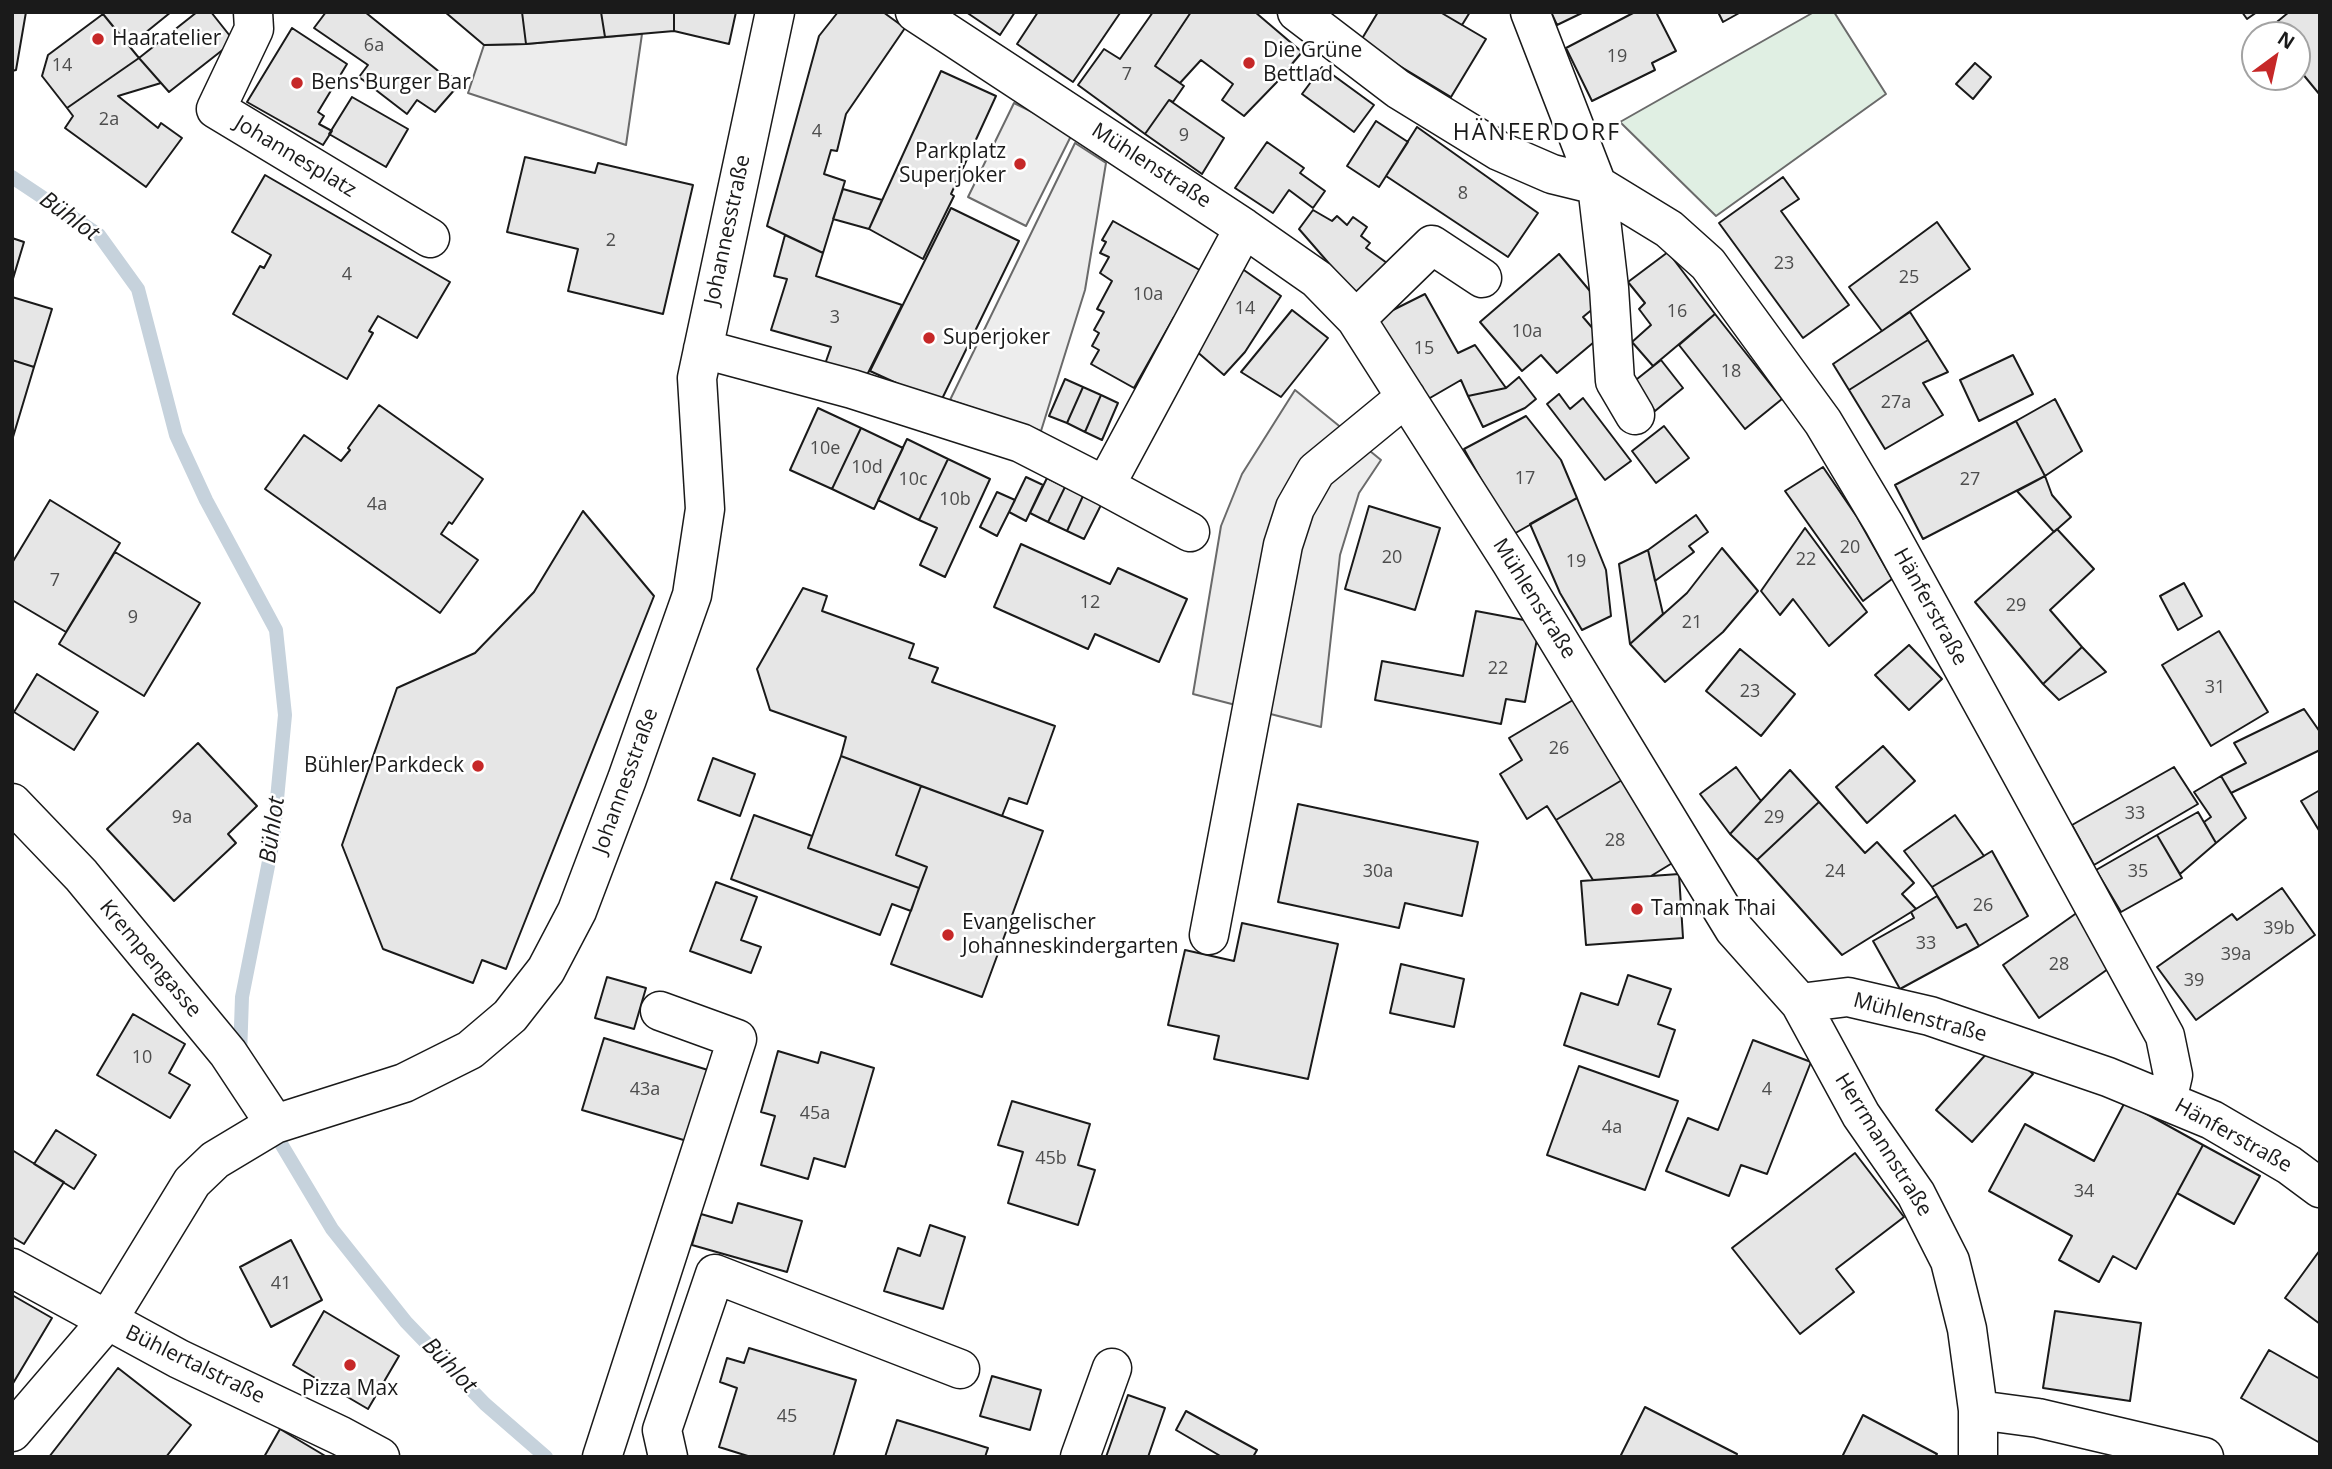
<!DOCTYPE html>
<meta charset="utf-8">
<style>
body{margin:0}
#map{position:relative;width:2332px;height:1469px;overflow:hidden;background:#fff;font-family:"Open Sans",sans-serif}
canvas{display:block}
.frame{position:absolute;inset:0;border:14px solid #1a1a1a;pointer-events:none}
.north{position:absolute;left:2241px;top:21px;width:70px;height:70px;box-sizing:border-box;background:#fff;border:2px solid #a3a3a3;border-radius:50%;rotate:33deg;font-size:19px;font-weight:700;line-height:28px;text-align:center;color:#1a1a1a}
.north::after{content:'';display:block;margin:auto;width:24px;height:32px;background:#c62828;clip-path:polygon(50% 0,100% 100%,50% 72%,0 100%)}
</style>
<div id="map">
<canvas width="2332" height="1469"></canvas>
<div class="frame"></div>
<div class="north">N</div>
</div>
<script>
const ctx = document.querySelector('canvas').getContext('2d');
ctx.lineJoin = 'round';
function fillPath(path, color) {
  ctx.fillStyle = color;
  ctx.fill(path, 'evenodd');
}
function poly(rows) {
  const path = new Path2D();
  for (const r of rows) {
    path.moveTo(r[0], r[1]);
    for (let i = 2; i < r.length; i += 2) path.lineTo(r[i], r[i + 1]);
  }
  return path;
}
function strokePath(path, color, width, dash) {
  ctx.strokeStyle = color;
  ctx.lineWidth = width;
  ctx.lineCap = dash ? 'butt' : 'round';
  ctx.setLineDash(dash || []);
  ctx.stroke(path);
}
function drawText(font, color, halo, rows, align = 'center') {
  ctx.font = font + ' "Open Sans",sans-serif';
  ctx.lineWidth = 5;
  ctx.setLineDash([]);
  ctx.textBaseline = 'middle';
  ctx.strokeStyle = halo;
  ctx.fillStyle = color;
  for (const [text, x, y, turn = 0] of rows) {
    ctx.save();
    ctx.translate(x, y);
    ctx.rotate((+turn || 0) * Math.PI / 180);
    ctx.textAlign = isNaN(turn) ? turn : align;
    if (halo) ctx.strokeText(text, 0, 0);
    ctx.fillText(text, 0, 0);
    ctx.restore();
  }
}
const green = poly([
 [1814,12,1834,12,1886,94,1716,216,1620,122,1814,12]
]);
fillPath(green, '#e0efe3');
strokePath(green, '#6a6a6a', 2);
const parking = poly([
 [642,34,626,145,468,93,484,45,526,44,642,34],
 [1014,103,1073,132,1026,226,968,197,1014,103],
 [1075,143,1106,163,1085,290,1041,431,950,400,1075,143],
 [1295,390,1381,460,1359,493,1340,555,1321,727,1193,694,1221,526,1242,474,1295,390]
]);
fillPath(parking, '#ededed');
strokePath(parking, '#6a6a6a', 2);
strokePath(poly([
 [12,177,99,235,138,289,176,435,206,500,276,630,285,715,273,841,242,997,240,1056],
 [271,1127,332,1229,406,1322,485,1404,546,1457]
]), '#c6d2dc', 14);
const building = poly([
 [12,12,26,12,16,70,12,71,12,12],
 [106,12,171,12,129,46,103,14,106,12],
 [197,12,211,12,234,41,169,92,139,58,197,12],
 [326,12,365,12,442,74,463,80,435,112,417,100,407,114,359,77,368,65,314,28,326,12],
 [445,12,522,12,526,44,484,45,445,12],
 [522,12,601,12,605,37,526,44,522,12],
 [601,12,674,12,674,31,605,37,601,12],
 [674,12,736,12,729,44,674,31,674,12],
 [838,12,883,12,905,28,846,114,837,151,831,150,824,174,845,181,823,253,767,226,819,36,838,12],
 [966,12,1015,12,1000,35,966,12],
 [1038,12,1119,12,1120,13,1073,82,1017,44,1038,12],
 [1153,12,1191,12,1155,66,1184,86,1173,102,1169,100,1145,134,1078,85,1104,49,1120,59,1153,12],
 [1191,12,1255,12,1302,52,1276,83,1244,116,1222,100,1233,84,1201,60,1180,83,1155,66,1191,12],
 [1378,12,1440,12,1486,39,1451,97,1360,42,1378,12],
 [1440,12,1470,12,1462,25,1440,12],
 [1551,12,1584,12,1557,25,1551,12],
 [1635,12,1656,12,1676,51,1652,63,1655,70,1592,101,1566,48,1635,12],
 [1718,12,1741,12,1723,22,1718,12],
 [2242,12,2257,12,2247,19,2242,12],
 [2289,12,2320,12,2320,95,2297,67,2297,35,2261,35,2289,12],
 [103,14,139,58,67,108,42,76,48,55,103,14],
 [292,28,347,64,318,112,324,116,319,124,332,131,323,145,247,102,292,28],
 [139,58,161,83,118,96,158,128,161,123,182,138,146,187,65,128,73,116,67,108,139,58],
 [1975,63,1991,77,1973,99,1956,84,1975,63],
 [1322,67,1374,105,1354,132,1302,94,1322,67],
 [941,71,996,96,951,194,954,196,923,259,869,229,941,71],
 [352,97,408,129,386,167,329,134,352,97],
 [1169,100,1224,138,1202,174,1145,134,1169,100],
 [1376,121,1408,142,1379,187,1347,166,1376,121],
 [1417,127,1538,213,1508,257,1386,176,1417,127],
 [1267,142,1304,168,1300,173,1325,191,1313,208,1289,190,1273,213,1235,188,1267,142],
 [525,157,595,173,598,163,693,185,663,314,568,291,578,249,507,232,525,157],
 [265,175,450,282,417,338,378,316,369,331,373,333,347,379,233,314,260,266,264,268,271,255,232,232,265,175],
 [1783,177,1799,199,1781,211,1849,305,1803,338,1719,223,1783,177],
 [843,189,882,200,869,229,833,219,843,189],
 [951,208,1019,241,940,403,870,371,951,208],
 [1313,210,1332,221,1337,216,1347,225,1353,217,1367,227,1361,236,1370,243,1366,248,1387,263,1359,298,1299,229,1313,210],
 [1113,221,1205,273,1178,319,1174,317,1134,388,1091,364,1099,350,1092,346,1099,333,1094,330,1104,312,1097,309,1112,281,1100,273,1109,257,1100,253,1106,242,1102,240,1113,221],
 [1937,222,1970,269,1882,331,1849,287,1937,222],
 [785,235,823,253,816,276,902,305,865,379,823,370,831,347,771,330,787,279,774,276,785,235],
 [12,238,24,242,12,282,12,238],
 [1668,252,1715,314,1653,366,1632,342,1651,325,1639,309,1645,303,1628,282,1668,252],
 [1559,254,1600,303,1583,317,1600,337,1557,373,1541,355,1522,371,1480,322,1559,254],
 [1241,268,1281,296,1245,352,1224,375,1195,350,1241,268],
 [1425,294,1458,353,1475,345,1506,388,1468,396,1461,380,1423,402,1375,319,1425,294],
 [12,297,52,309,34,367,12,360,12,297],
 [1292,310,1328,338,1281,397,1241,372,1292,310],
 [1910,312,1928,340,1849,390,1833,364,1910,312],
 [1715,314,1782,399,1745,429,1679,345,1715,314],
 [1928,340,1948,372,1923,383,1943,415,1885,449,1849,390,1928,340],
 [2013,355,2033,394,1979,421,1960,380,2013,355],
 [12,360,34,367,13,437,12,437,12,360],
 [1661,360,1683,388,1655,411,1632,383,1661,360],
 [1519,377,1536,399,1525,408,1483,427,1468,396,1506,388,1519,377],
 [1065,379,1083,387,1067,423,1049,416,1065,379],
 [1083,387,1101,395,1085,432,1067,423,1083,387],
 [1559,394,1570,409,1583,398,1631,461,1605,480,1547,404,1559,394],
 [1101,395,1118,403,1102,440,1085,432,1101,395],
 [2055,399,2082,451,2045,476,2016,421,2055,399],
 [379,405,483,479,452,524,449,522,441,534,478,560,440,613,265,489,304,435,341,461,350,450,348,448,379,405],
 [818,408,861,428,832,489,790,470,818,408],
 [1526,416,1561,460,1577,498,1512,535,1464,449,1526,416],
 [2016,421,2045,476,1923,539,1895,485,2016,421],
 [1664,426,1689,458,1656,483,1632,451,1664,426],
 [861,428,903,448,874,509,832,489,861,428],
 [907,439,948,459,919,520,878,500,907,439],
 [948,459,990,479,945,577,920,565,937,528,919,520,948,459],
 [1823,467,1857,517,1892,579,1863,601,1785,491,1823,467],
 [2045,476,2052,495,2071,517,2054,532,2017,491,2045,476],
 [1026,477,1043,485,1026,521,1009,512,1026,477],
 [1047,478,1065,487,1048,522,1030,513,1047,478],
 [1065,487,1083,496,1067,531,1048,522,1065,487],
 [997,492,1015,500,997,536,980,527,997,492],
 [1083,496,1101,505,1084,539,1067,531,1083,496],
 [1577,498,1606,570,1611,616,1582,630,1560,593,1530,524,1577,498],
 [50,500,120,543,66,632,12,600,12,563,50,500],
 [1369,506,1440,528,1415,610,1345,589,1369,506],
 [583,511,654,596,506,969,482,960,473,983,383,949,342,845,397,688,475,653,534,592,583,511],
 [1696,515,1708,532,1689,546,1694,552,1655,581,1648,550,1696,515],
 [1805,528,1867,612,1829,646,1793,599,1780,615,1761,591,1805,528],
 [2057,529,2094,569,2050,610,2082,647,2043,684,1975,602,2057,529],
 [1021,544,1110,584,1118,568,1187,599,1159,662,1095,634,1088,649,994,607,1021,544],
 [1722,548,1758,591,1723,632,1665,682,1630,644,1687,593,1722,548],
 [1648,550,1663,614,1630,644,1619,564,1648,550],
 [115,552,200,603,144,696,59,644,115,552],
 [2184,583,2202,616,2178,630,2160,596,2184,583],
 [803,588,827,596,822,611,914,644,909,658,938,668,932,682,1055,726,1027,804,1009,798,1002,816,841,756,846,737,770,710,757,669,803,588],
 [1476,611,1540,623,1525,702,1506,699,1501,724,1375,700,1382,661,1463,676,1476,611],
 [2219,631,2268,712,2211,746,2162,665,2219,631],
 [1909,645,1942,679,1909,710,1875,675,1909,645],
 [2082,647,2106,672,2059,700,2043,684,2082,647],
 [1740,649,1795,694,1761,736,1706,691,1740,649],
 [37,674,98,712,74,750,14,712,37,674],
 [1573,700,1622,780,1556,820,1547,806,1527,819,1500,774,1522,760,1509,738,1573,700],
 [2304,709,2320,732,2320,750,2231,793,2221,776,2246,763,2234,743,2304,709],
 [198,743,257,806,228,834,236,843,174,901,107,829,198,743],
 [1883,746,1915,781,1867,823,1836,787,1883,746],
 [841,756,921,786,896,855,927,867,919,888,808,848,841,756],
 [713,758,755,774,740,816,698,800,713,758],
 [1736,767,1761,801,1730,834,1700,794,1736,767],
 [2174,767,2198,804,2094,865,2072,825,2174,767],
 [1790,770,1819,802,1757,860,1730,834,1790,770],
 [2221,776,2246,818,2216,843,2204,822,2211,817,2194,792,2221,776],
 [1622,780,1674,862,1651,876,1593,880,1556,820,1622,780],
 [921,786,1043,831,982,997,891,964,927,867,896,855,921,786],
 [2320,790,2320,832,2301,801,2320,790],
 [1819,802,1865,853,1877,842,1914,883,1902,894,1916,909,1842,955,1757,860,1819,802],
 [1298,804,1478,842,1462,916,1405,903,1399,928,1278,902,1298,804],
 [2198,812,2216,843,2180,874,2157,835,2198,812],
 [754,815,812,836,808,848,919,888,911,911,892,904,880,935,731,879,754,815],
 [1955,815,1984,856,1932,887,1904,851,1955,815],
 [2157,835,2182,878,2121,912,2096,870,2157,835],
 [1992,851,2028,916,1979,946,1966,924,1957,928,1932,887,1992,851],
 [1679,874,1683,938,1586,945,1581,881,1679,874],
 [716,882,757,897,741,940,761,947,751,973,690,951,716,882],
 [2282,888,2315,935,2196,1020,2157,967,2232,914,2237,920,2282,888],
 [1937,896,1957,928,1966,924,1979,946,1900,989,1873,941,1914,918,1911,912,1937,896],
 [2078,912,2115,964,2039,1018,2003,965,2078,912],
 [1242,923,1338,944,1308,1079,1214,1059,1219,1036,1168,1025,1185,950,1234,961,1242,923],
 [1401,964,1464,979,1454,1027,1390,1013,1401,964],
 [1628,975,1671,989,1658,1024,1675,1030,1659,1077,1564,1045,1581,993,1618,1005,1628,975],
 [607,977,646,988,634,1029,595,1018,607,977],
 [133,1014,185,1044,169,1073,190,1085,170,1118,97,1075,133,1014],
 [604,1038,708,1070,687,1141,582,1110,604,1038],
 [1753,1040,1811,1062,1767,1174,1741,1165,1729,1196,1666,1171,1688,1118,1718,1130,1753,1040],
 [1997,1042,2033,1074,1972,1142,1936,1110,1997,1042],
 [778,1051,818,1063,821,1052,874,1068,845,1167,814,1158,808,1179,761,1165,775,1116,761,1112,778,1051],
 [1579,1066,1678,1101,1645,1190,1547,1155,1579,1066],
 [1012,1101,1090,1124,1078,1165,1095,1170,1078,1225,1008,1203,1023,1152,998,1145,1012,1101],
 [2125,1102,2203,1145,2136,1269,2113,1256,2099,1282,2059,1260,2072,1236,1989,1191,2025,1124,2094,1161,2125,1102],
 [56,1130,96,1155,74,1189,34,1164,56,1130],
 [2203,1145,2260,1176,2234,1224,2177,1193,2203,1145],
 [12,1150,64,1182,24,1244,12,1237,12,1150],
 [1855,1153,1904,1217,1836,1269,1854,1292,1800,1334,1732,1248,1855,1153],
 [738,1203,802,1221,787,1272,692,1245,701,1214,732,1223,738,1203],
 [930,1225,965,1237,943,1309,884,1291,898,1248,920,1256,930,1225],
 [291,1240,322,1300,271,1327,240,1267,291,1240],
 [2320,1250,2320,1324,2285,1298,2320,1250],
 [12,1295,52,1318,12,1385,12,1295],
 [324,1311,399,1356,368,1409,293,1365,324,1311],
 [2055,1311,2141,1323,2130,1401,2043,1388,2055,1311],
 [749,1348,856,1380,833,1457,751,1457,719,1447,737,1388,720,1382,727,1358,744,1363,749,1348],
 [2269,1350,2320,1379,2320,1443,2241,1398,2269,1350],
 [118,1368,191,1425,166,1457,49,1457,118,1368],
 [992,1376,1041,1390,1030,1430,980,1416,992,1376],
 [1128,1395,1165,1408,1148,1457,1106,1457,1128,1395],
 [1645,1407,1737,1454,1736,1457,1620,1457,1645,1407],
 [1186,1411,1257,1450,1253,1457,1222,1457,1176,1430,1186,1411],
 [1863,1415,1937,1454,1935,1457,1842,1457,1863,1415],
 [897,1420,988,1448,985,1457,885,1457,897,1420],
 [280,1429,327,1457,264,1457,280,1429]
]);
fillPath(building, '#e6e6e6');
strokePath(building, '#1a1a1a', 2);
const minor = poly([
 [253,12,254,29,216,109,430,238],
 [915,12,1244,228,1317,279,1356,319,1511,562,1734,929,1800,1003,1861,1115,1916,1194,1950,1261,1967,1329,1978,1410,1978,1457],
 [1297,12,1398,89,1499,151,1552,174,1597,185,1669,229,1708,264,1823,422,1884,524,2003,740,2165,1036,2173,1075,2167,1101],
 [1530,12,1597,185,1609,288,1615,381,1635,415],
 [1356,319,1432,245,1482,278],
 [703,349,852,389,1021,443,1105,486,1190,532],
 [1105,486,1244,228],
 [12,803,81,875,228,1053,275,1124],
 [1209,935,1283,545,1295,508,1316,471,1406,397],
 [1800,1003,1848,997,1930,1016,2108,1077,2212,1120,2289,1165,2320,1188],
 [12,1268,179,1359,341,1436,380,1457],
 [1978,1410,2038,1418,2204,1457],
 [12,1432,107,1321,192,1182,215,1160,275,1124,404,1083,470,1050,510,1016,546,970,577,911,627,779,692,595,705,509,697,378,775,12],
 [602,1457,737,1039,660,1011],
 [668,1457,662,1430,715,1274,960,1369],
 [1080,1457,1112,1368]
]);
strokePath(minor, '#1a1a1a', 41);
strokePath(minor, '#fff', 38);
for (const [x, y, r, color] of [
 [98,39,7,"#c62828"],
 [1249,63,7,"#c62828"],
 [297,83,7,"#c62828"],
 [1020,164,7,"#c62828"],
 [929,338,7,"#c62828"],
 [478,766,7,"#c62828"],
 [1637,909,7,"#c62828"],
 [948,935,7,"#c62828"],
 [350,1365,7,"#c62828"]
]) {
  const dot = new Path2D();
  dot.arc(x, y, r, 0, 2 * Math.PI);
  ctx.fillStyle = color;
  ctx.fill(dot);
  strokePath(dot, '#fff', 2.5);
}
drawText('18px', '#4d4d4d', null, [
 ["6a",374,46],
 ["19",1617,57],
 ["14",62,66],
 ["7",1127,75],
 ["2a",109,120],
 ["4",817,132],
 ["9",1184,136],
 ["8",1463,194],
 ["2",611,241],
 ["23",1784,264],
 ["4",347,275],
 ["25",1909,278],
 ["10a",1148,295],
 ["14",1245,309],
 ["16",1677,312],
 ["3",835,318],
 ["10a",1527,332],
 ["15",1424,349],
 ["18",1731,372],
 ["27a",1896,403],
 ["10e",825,449],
 ["10d",867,468],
 ["17",1525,479],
 ["10c",913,480],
 ["27",1970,480],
 ["10b",955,500],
 ["4a",377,505],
 ["20",1850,548],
 ["20",1392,558],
 ["22",1806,560],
 ["19",1576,562],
 ["7",55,581],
 ["12",1090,603],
 ["29",2016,606],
 ["9",133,618],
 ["21",1692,623],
 ["22",1498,669],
 ["31",2215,688],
 ["23",1750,692],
 ["26",1559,749],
 ["33",2135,814],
 ["9a",182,818],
 ["29",1774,818],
 ["28",1615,841],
 ["30a",1378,872],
 ["24",1835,872],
 ["35",2138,872],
 ["26",1983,906],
 ["39b",2279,929],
 ["33",1926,944],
 ["39a",2236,955],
 ["28",2059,965],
 ["39",2194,981],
 ["10",142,1058],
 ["43a",645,1090],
 ["4",1767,1090],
 ["45a",815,1114],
 ["4a",1612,1128],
 ["45b",1051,1159],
 ["34",2084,1192],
 ["41",281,1284],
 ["45",787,1417]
]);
drawText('21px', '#1a1a1a', '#fff', [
 ["Haaratelier",112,39],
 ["Die Grüne",1263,51],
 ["Bettlad",1263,75],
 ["Bens Burger Bar",311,83],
 ["Parkplatz",1006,152,"right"],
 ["Superjoker",1006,176,"right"],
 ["Superjoker",943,338],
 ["Bühler Parkdeck",464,766,"right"],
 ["Tamnak Thai",1651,909],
 ["Evangelischer",962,923],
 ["Johanneskindergarten",962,947],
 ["Pizza Max",350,1389,"center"]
], 'left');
drawText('21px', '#1a1a1a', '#fff', [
 ["Johannesplatz",295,157,31],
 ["Mühlenstraße",1151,166,33],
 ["Johannesstraße",728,230,-78],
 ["Mühlenstraße",1534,599,58],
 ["Hänferstraße",1930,607,61],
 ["Johannesstraße",626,781,-70],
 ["Krempengasse",150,959,50],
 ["Mühlenstraße",1920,1018,15],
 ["Hänferstraße",2233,1136,29],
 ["Herrmannstraße",1883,1145,58],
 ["Bühlertalstraße",195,1365,26]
]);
ctx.letterSpacing = '2px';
drawText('23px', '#1a1a1a', '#fff', [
 ["HÄNFERDORF",1537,133]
]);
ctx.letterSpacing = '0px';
drawText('italic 23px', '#1a1a1a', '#fff', [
 ["Bühlot",69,217,36],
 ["Bühlot",273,830,-82],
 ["Bühlot",449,1366,46]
]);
</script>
